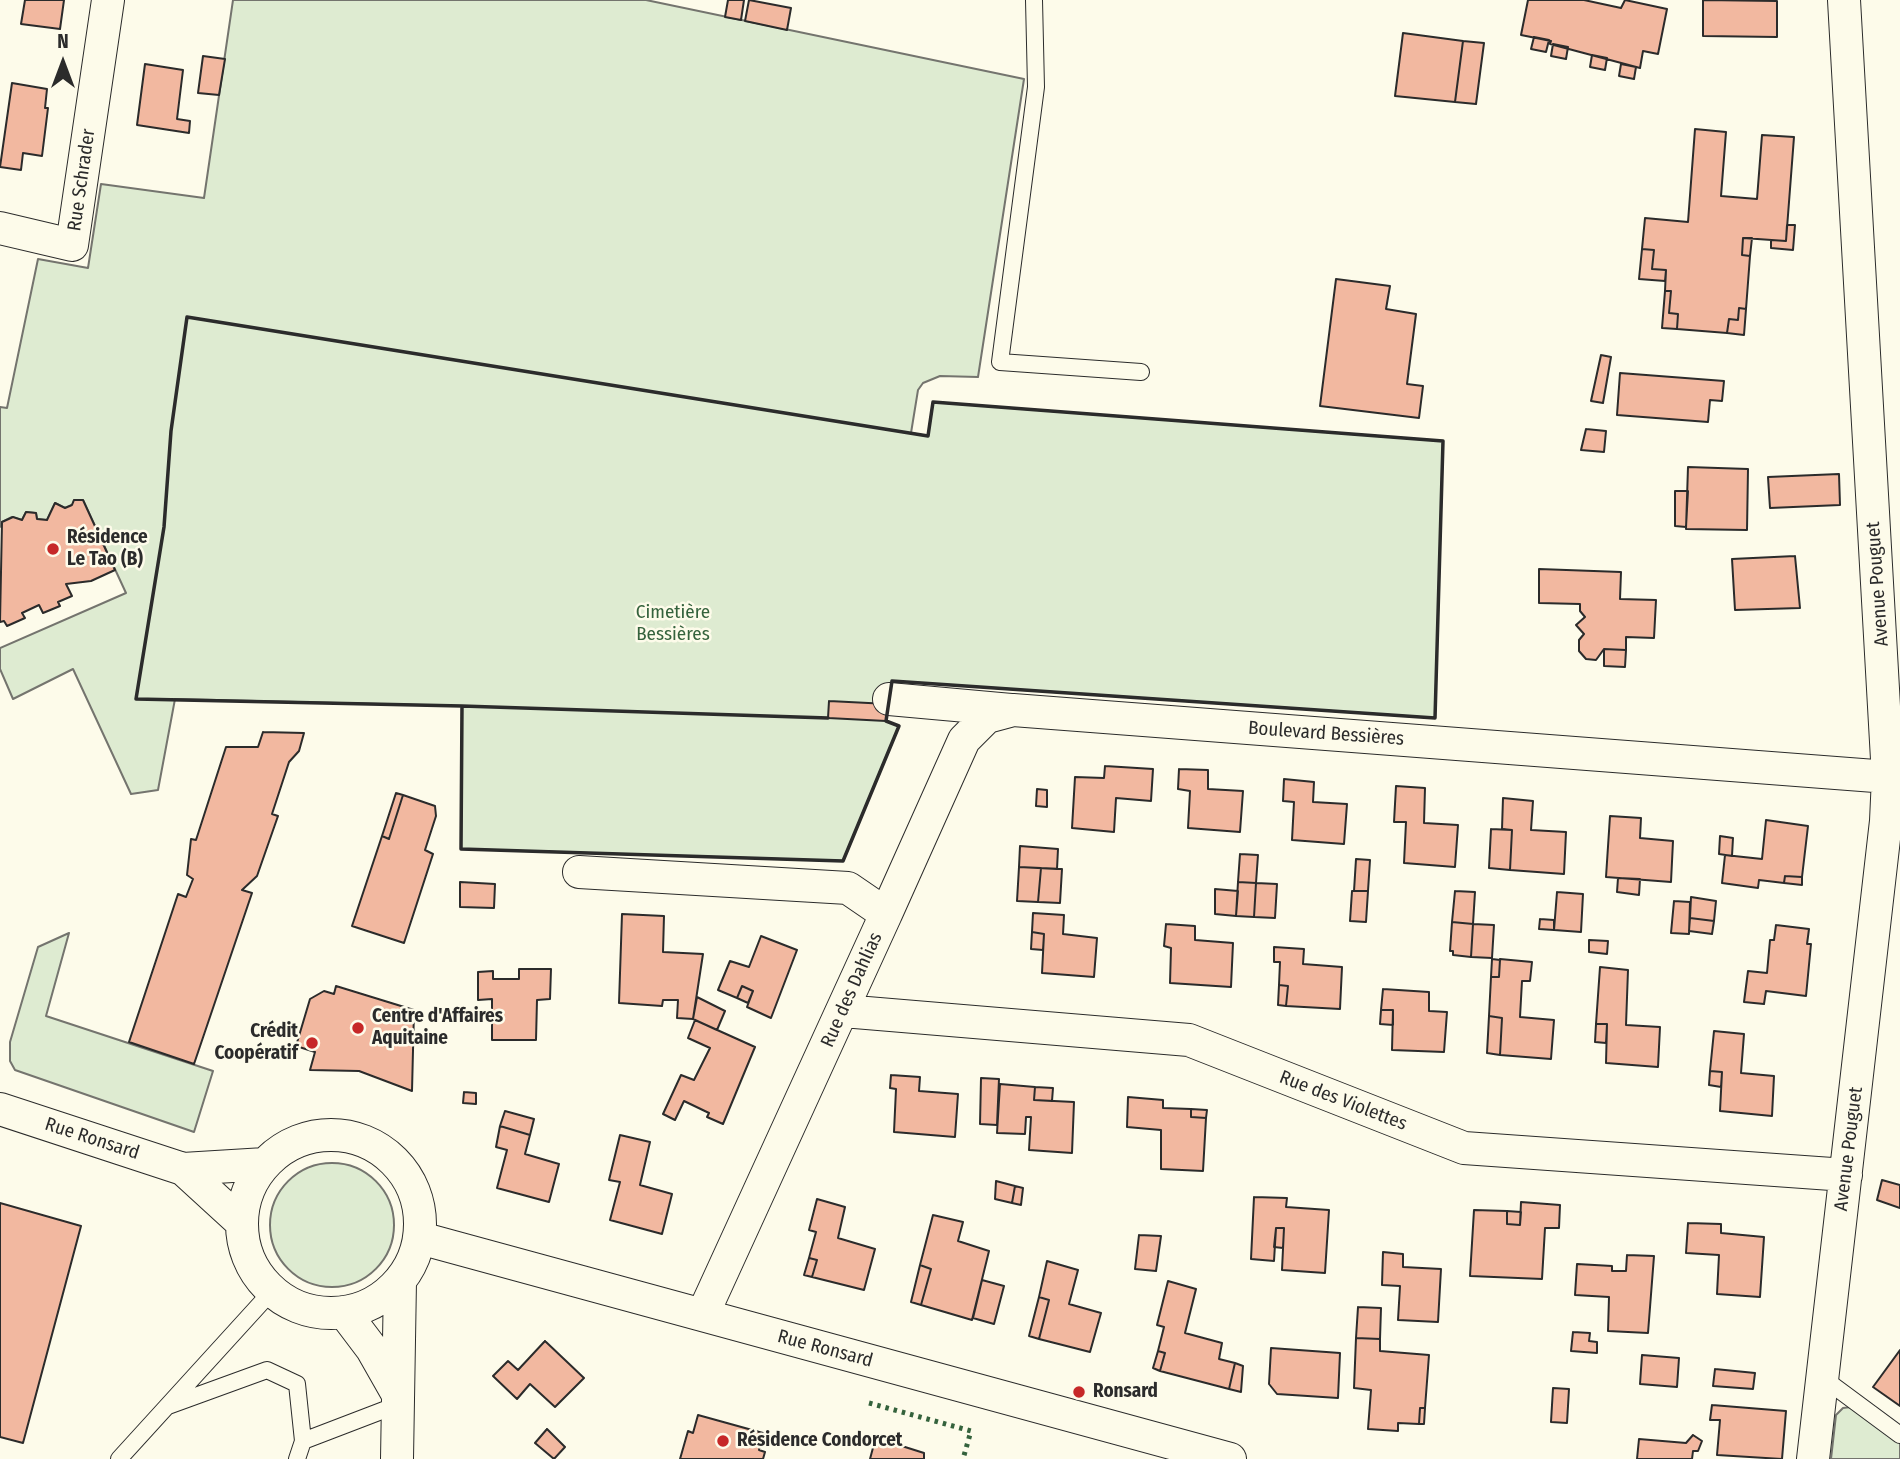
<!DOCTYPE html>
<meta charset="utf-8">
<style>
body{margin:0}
#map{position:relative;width:1900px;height:1459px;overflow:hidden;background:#fdfbea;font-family:"Fira Sans Condensed",sans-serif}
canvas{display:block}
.north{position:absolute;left:28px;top:28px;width:70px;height:70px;-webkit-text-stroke:5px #fdfbea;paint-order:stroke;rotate:0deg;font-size:19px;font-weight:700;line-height:28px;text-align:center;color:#2b2b2b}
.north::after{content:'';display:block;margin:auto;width:24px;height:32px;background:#2b2b2b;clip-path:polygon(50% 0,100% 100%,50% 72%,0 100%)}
</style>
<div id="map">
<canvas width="1900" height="1459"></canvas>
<div class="north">N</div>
</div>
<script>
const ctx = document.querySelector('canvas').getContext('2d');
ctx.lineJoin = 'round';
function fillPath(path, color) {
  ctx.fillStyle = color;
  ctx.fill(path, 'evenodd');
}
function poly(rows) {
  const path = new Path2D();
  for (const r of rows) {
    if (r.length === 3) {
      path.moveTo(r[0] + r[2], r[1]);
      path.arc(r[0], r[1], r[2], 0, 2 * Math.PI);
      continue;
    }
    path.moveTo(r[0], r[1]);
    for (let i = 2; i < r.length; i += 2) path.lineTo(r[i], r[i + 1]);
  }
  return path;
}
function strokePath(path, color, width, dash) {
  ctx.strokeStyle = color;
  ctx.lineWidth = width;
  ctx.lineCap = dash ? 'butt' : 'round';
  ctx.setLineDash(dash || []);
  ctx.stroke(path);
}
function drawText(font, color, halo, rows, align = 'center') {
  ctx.font = font + ' "Fira Sans Condensed",sans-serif';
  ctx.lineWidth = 5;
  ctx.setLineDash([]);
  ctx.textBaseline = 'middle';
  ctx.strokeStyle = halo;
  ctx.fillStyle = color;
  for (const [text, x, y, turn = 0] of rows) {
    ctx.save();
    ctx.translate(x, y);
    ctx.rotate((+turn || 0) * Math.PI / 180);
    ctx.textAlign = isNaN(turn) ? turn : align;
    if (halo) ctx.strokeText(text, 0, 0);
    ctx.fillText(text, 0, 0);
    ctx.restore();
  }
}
const green = poly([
 [233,0,646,0,1024,79,978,377,940,376,923,383,918,390,911,433,928,436,933,402,1443,441,1435,718,892,681,886,721,899,726,843,861,461,849,462,706,175,699,158,790,131,794,73,669,13,699,0,669,0,648,126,593,83,500,74,500,72,505,65,508,55,503,47,520,37,519,36,513,26,512,22,520,12,517,2,522,0,527,0,407,7,408,38,259,88,268,101,184,204,198,233,0],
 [69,933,46,1016,213,1071,194,1132,15,1070,10,1061,10,1042,38,947,69,933],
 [332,1225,62],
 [1851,1407,1900,1443,1900,1459,1831,1459,1836,1415,1843,1408,1851,1407]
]);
fillPath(green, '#deebd1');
strokePath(green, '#74746e', 2);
const building = poly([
 [25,0,64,0,60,29,21,24,25,0],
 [728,0,744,0,741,20,725,17,728,0],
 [749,0,791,8,787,30,745,21,749,0],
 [1528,0,1584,0,1621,8,1625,0,1667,9,1658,54,1643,51,1640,68,1550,44,1551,41,1521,35,1528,0],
 [1703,0,1777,1,1777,37,1703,36,1703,0],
 [1403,33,1463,41,1455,102,1395,96,1403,33],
 [1534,37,1549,40,1546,52,1531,49,1534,37],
 [1463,41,1484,43,1476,104,1455,102,1463,41],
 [1553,44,1568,47,1566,59,1551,56,1553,44],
 [1592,55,1607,58,1605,70,1590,67,1592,55],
 [203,56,225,59,219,95,198,93,203,56],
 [145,64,183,70,177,119,190,121,189,133,137,125,145,64],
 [1621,64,1636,67,1634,79,1619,76,1621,64],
 [12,83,47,89,45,108,48,108,42,156,23,153,21,170,0,167,12,83],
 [1695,129,1726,132,1721,196,1757,199,1762,135,1794,137,1786,241,1743,238,1742,255,1750,256,1746,309,1739,308,1738,320,1729,319,1727,333,1677,329,1678,314,1669,313,1671,291,1665,291,1666,270,1652,269,1654,250,1642,249,1645,218,1688,222,1695,129],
 [1787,225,1795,225,1793,250,1771,248,1771,240,1786,241,1787,225],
 [1743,238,1752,238,1750,256,1742,255,1743,238],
 [1642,249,1654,250,1652,269,1666,270,1665,281,1639,279,1642,249],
 [1336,279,1390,286,1386,309,1416,314,1407,384,1423,386,1419,418,1320,406,1336,279],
 [1665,291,1671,291,1669,313,1678,314,1677,329,1662,328,1665,291],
 [1739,308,1746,309,1744,335,1727,333,1729,319,1738,320,1739,308],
 [1601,355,1611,357,1603,403,1591,401,1601,355],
 [1620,373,1724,381,1722,401,1710,400,1708,422,1617,415,1620,373],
 [1586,429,1606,431,1604,452,1581,450,1586,429],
 [1688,467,1748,469,1747,530,1686,529,1688,467],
 [1839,474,1840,505,1770,508,1768,477,1839,474],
 [1675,491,1688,491,1686,527,1675,526,1675,491],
 [74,500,83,500,115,570,91,581,66,584,72,596,58,602,60,606,43,613,39,605,22,613,25,618,7,626,4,621,0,622,2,522,13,517,22,520,26,512,36,513,37,519,47,520,55,503,65,508,72,505,74,500],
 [1795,556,1800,608,1735,610,1732,559,1795,556],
 [1539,569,1621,572,1620,599,1656,600,1654,638,1626,637,1626,650,1604,649,1596,660,1586,659,1579,651,1579,640,1584,634,1576,625,1585,617,1580,611,1580,604,1539,603,1539,569],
 [1604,649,1626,650,1625,667,1604,666,1604,649],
 [829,701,888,704,886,721,828,718,829,701],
 [263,732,304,733,299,751,289,762,272,814,278,816,257,876,242,890,252,893,194,1064,129,1042,178,894,186,897,193,879,187,875,191,839,196,840,226,747,258,747,263,732],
 [1105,766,1153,769,1151,801,1116,798,1114,832,1072,828,1075,777,1104,778,1105,766],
 [1179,769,1208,770,1208,789,1243,791,1240,832,1188,828,1190,791,1178,789,1179,769],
 [1284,779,1314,782,1313,802,1347,804,1344,844,1292,840,1294,802,1283,801,1284,779],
 [1396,786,1425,788,1424,823,1458,825,1455,867,1404,863,1406,822,1394,822,1396,786],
 [1037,789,1047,790,1047,807,1036,806,1037,789],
 [396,793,403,795,389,839,382,836,396,793],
 [403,795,435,806,436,816,425,850,433,854,404,943,352,926,382,836,389,839,403,795],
 [1503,798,1533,801,1531,830,1566,832,1564,874,1510,870,1512,830,1502,829,1503,798],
 [1610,816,1641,818,1640,838,1673,841,1671,882,1606,877,1610,816],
 [1766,820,1808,826,1802,877,1785,876,1784,883,1759,880,1758,888,1722,883,1725,855,1762,859,1766,820],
 [1491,829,1512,830,1510,870,1489,868,1491,829],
 [1720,836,1733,838,1732,856,1719,854,1720,836],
 [1020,846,1058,849,1057,869,1019,867,1020,846],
 [1240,854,1258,855,1256,883,1238,882,1240,854],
 [1356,859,1370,860,1368,891,1354,891,1356,859],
 [1019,867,1041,868,1038,902,1017,901,1019,867],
 [1041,868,1062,869,1060,903,1038,902,1041,868],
 [1785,876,1802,877,1802,885,1784,883,1785,876],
 [1618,878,1640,879,1639,895,1617,892,1618,878],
 [460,882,495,884,494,908,460,907,460,882],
 [1238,882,1256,883,1254,917,1236,916,1238,882],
 [1256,883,1277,884,1275,918,1254,917,1256,883],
 [1215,889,1238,891,1236,916,1215,914,1215,889],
 [1352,891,1368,891,1366,922,1350,921,1352,891],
 [1455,891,1475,892,1473,924,1452,922,1455,891],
 [1557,892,1583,894,1581,932,1554,930,1557,892],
 [1691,897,1716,901,1714,921,1690,918,1691,897],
 [1674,901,1690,902,1689,934,1671,933,1674,901],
 [1033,913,1064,915,1063,934,1097,938,1094,977,1042,973,1044,934,1032,932,1033,913],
 [622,914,664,916,663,952,703,954,693,1019,677,1018,678,1000,663,1000,662,1006,619,1003,622,914],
 [1690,918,1714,921,1712,934,1689,931,1690,918],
 [1540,919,1554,920,1554,930,1539,929,1540,919],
 [1452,922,1473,924,1471,957,1453,955,1453,951,1450,951,1452,922],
 [1166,924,1195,926,1195,940,1233,943,1231,987,1170,983,1171,948,1164,946,1166,924],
 [1473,924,1494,925,1492,958,1471,957,1473,924],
 [1776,925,1809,929,1807,944,1811,944,1806,996,1766,991,1764,1004,1744,1002,1748,971,1767,973,1770,940,1774,940,1776,925],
 [1032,932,1044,934,1043,950,1031,949,1032,932],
 [761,936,797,950,771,1018,747,1007,753,991,742,986,737,998,718,990,730,961,749,967,761,936],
 [1589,940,1608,941,1607,954,1589,952,1589,940],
 [1274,947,1304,949,1303,964,1342,967,1340,1009,1286,1006,1288,986,1279,985,1280,962,1274,962,1274,947],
 [1492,959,1500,960,1499,977,1491,977,1492,959],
 [1500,959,1532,962,1530,981,1522,981,1520,1017,1554,1020,1551,1059,1500,1055,1502,1018,1489,1016,1491,977,1499,977,1500,959],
 [1600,967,1628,970,1626,1025,1660,1027,1658,1067,1606,1063,1607,1024,1596,1024,1600,967],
 [519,969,551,969,550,999,537,1000,536,1040,492,1040,492,999,478,1000,478,972,493,971,493,979,519,979,519,969],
 [1279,985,1288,986,1286,1006,1278,1005,1279,985],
 [336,986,414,1010,412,1091,359,1071,310,1070,315,1052,296,1046,310,999,324,991,334,994,336,986],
 [742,986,753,991,748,1003,737,998,742,986],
 [1383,989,1429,992,1429,1011,1447,1012,1444,1052,1392,1050,1393,1010,1381,1010,1383,989],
 [697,997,725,1011,717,1030,693,1019,697,997],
 [1381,1010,1393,1010,1393,1025,1380,1024,1381,1010],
 [1489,1016,1502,1018,1500,1055,1487,1053,1489,1016],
 [695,1020,755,1047,723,1124,707,1117,709,1113,684,1101,675,1120,663,1114,681,1075,694,1080,710,1048,688,1038,695,1020],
 [1596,1024,1607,1024,1606,1043,1595,1042,1596,1024],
 [1714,1031,1744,1034,1741,1073,1774,1076,1772,1116,1720,1111,1722,1072,1710,1071,1714,1031],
 [1710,1071,1722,1072,1721,1087,1709,1085,1710,1071],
 [891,1075,920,1077,919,1091,958,1094,955,1137,894,1132,896,1089,890,1088,891,1075],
 [981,1078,999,1079,997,1125,980,1124,981,1078],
 [1000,1084,1035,1087,1034,1100,1074,1102,1072,1153,1029,1150,1031,1117,1026,1117,1025,1134,997,1133,1000,1084],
 [1035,1087,1053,1088,1052,1101,1034,1100,1035,1087],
 [464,1092,476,1093,476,1104,463,1103,464,1092],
 [1128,1097,1163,1100,1163,1108,1191,1109,1191,1117,1206,1118,1203,1171,1161,1169,1161,1130,1127,1127,1128,1097],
 [1191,1109,1207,1110,1206,1118,1191,1117,1191,1109],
 [505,1111,534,1119,530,1135,500,1126,505,1111],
 [500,1126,530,1135,525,1154,559,1164,549,1202,497,1188,507,1150,496,1147,500,1126],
 [620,1135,650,1142,640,1185,672,1194,662,1234,610,1220,620,1182,609,1180,620,1135],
 [1882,1180,1900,1185,1900,1208,1877,1200,1882,1180],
 [996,1181,1015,1186,1012,1203,995,1199,996,1181],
 [1015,1186,1023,1188,1021,1205,1012,1203,1015,1186],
 [1254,1197,1287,1198,1286,1207,1329,1210,1325,1273,1282,1270,1284,1228,1276,1228,1274,1261,1251,1259,1254,1197],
 [817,1199,845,1207,838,1238,875,1249,864,1290,812,1277,817,1260,809,1258,816,1232,809,1230,817,1199],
 [1521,1202,1560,1205,1559,1228,1545,1228,1542,1279,1470,1276,1474,1210,1507,1211,1507,1224,1520,1225,1521,1202],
 [0,1203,81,1226,23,1443,0,1437,0,1203],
 [1507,1211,1521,1212,1520,1225,1507,1224,1507,1211],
 [933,1215,963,1222,958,1241,989,1251,972,1320,921,1305,931,1269,920,1265,933,1215],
 [1688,1223,1721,1224,1721,1233,1764,1237,1760,1297,1717,1294,1719,1255,1686,1253,1688,1223],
 [1276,1228,1284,1228,1283,1248,1274,1247,1276,1228],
 [1139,1235,1161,1236,1156,1271,1135,1269,1139,1235],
 [1383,1252,1403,1254,1403,1267,1441,1269,1438,1322,1398,1320,1400,1286,1382,1285,1383,1252],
 [1627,1255,1654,1256,1648,1333,1608,1331,1609,1297,1575,1295,1577,1264,1612,1266,1612,1271,1626,1271,1627,1255],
 [809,1258,817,1260,812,1277,804,1275,809,1258],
 [1047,1261,1078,1270,1069,1304,1101,1313,1090,1352,1039,1339,1049,1300,1039,1297,1047,1261],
 [920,1265,931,1269,921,1305,911,1302,920,1265],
 [982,1280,1004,1286,994,1324,973,1318,982,1280],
 [1168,1281,1196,1289,1185,1333,1222,1343,1219,1359,1235,1363,1229,1389,1160,1371,1165,1353,1158,1351,1164,1327,1157,1325,1168,1281],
 [1039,1297,1049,1300,1039,1339,1029,1336,1039,1297],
 [1358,1307,1381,1308,1380,1339,1356,1338,1358,1307],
 [1573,1332,1590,1333,1589,1341,1597,1342,1597,1353,1571,1351,1573,1332],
 [1356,1338,1380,1339,1380,1351,1429,1355,1425,1408,1420,1408,1419,1424,1398,1423,1398,1431,1368,1429,1371,1390,1354,1388,1356,1338],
 [545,1341,584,1378,555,1407,530,1384,517,1399,493,1376,508,1361,518,1370,545,1341],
 [1271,1348,1340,1353,1338,1398,1277,1394,1269,1384,1271,1348],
 [1900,1350,1900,1406,1873,1387,1900,1350],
 [1158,1351,1165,1353,1160,1371,1153,1368,1158,1351],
 [1642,1355,1679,1358,1677,1387,1640,1384,1642,1355],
 [1235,1363,1243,1366,1241,1392,1229,1389,1235,1363],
 [1715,1369,1755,1373,1753,1389,1713,1386,1715,1369],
 [1553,1388,1569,1389,1567,1423,1551,1422,1553,1388],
 [1712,1405,1786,1411,1782,1459,1717,1455,1720,1420,1710,1420,1712,1405],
 [1420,1408,1425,1408,1424,1424,1419,1424,1420,1408],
 [698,1415,763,1433,759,1450,765,1452,763,1459,680,1459,688,1431,693,1433,698,1415],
 [547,1429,565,1447,554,1459,535,1443,547,1429],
 [1693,1435,1702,1441,1698,1451,1693,1451,1692,1459,1637,1459,1639,1439,1686,1443,1693,1435],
 [886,1441,924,1453,924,1459,870,1459,874,1444,885,1447,886,1441]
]);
fillPath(building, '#f2b8a0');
strokePath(building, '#2b2b2b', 2);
const service = poly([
 [1034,0,1036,87,1000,362,1141,372],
 [1823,1378,1900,1435],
 [168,1406,267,1370,297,1384,303,1441,297,1459],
 [303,1441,397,1405],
 [119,1459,272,1291]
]);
const minor = poly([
 [0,228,72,245,108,0],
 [889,699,1011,710],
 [579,872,848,888,886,914,703,1314],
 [886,914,964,740,987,717,1013,710,1888,777],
 [843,1011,1189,1040,1464,1148,1846,1175],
 [0,1109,183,1169,265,1164],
 [331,1224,89],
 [183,1169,242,1223],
 [420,1238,1230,1459],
 [344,1312,372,1349,397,1393],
 [397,1459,400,1281],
 [1813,1459,1886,821,1888,777,1844,0]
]);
strokePath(service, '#2b2b2b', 18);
strokePath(minor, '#2b2b2b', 34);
strokePath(service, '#fdfbea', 16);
strokePath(minor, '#fdfbea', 32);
strokePath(poly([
 [869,1403,971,1431,963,1459]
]), '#34623c', 5, [3.5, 5]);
strokePath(poly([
 [187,317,928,436,933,402,1443,441,1435,718,892,681,886,721,899,726,843,861,461,849,462,706,136,699,164,527,171,431,187,317],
 [462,706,828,718]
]), '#2b2b2b', 3.5);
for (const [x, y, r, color] of [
 [53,549,7,"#c62828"],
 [358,1028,7,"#c62828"],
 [312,1043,7,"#c62828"],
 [1079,1392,7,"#c62828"],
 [723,1441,7,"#c62828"]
]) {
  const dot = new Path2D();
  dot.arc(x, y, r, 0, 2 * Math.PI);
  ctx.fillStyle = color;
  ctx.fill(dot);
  strokePath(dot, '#fdfbea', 2.5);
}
drawText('19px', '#2b2b2b', '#fdfbea', [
 ["Rue Schrader",82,180,-82],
 ["Avenue Pouguet",1878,584,-94],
 ["Boulevard Bessières",1326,734,4],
 ["Rue des Dahlias",852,990,-66],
 ["Rue des Violettes",1343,1101,21],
 ["Rue Ronsard",92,1139,18],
 ["Avenue Pouguet",1849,1149,-83],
 ["Rue Ronsard",825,1349,15]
]);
drawText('bold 19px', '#2b2b2b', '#fdfbea', [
 ["Résidence",67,538],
 ["Le Tao (B)",67,560],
 ["Centre d'Affaires",372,1017],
 ["Aquitaine",372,1039],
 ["Crédit",298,1032,"right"],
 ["Coopératif",298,1054,"right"],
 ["Ronsard",1093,1392],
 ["Résidence Condorcet",737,1441]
], 'left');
drawText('19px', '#34623c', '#fdfbea', [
 ["Cimetière",673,613],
 ["Bessières",673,635]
]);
</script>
